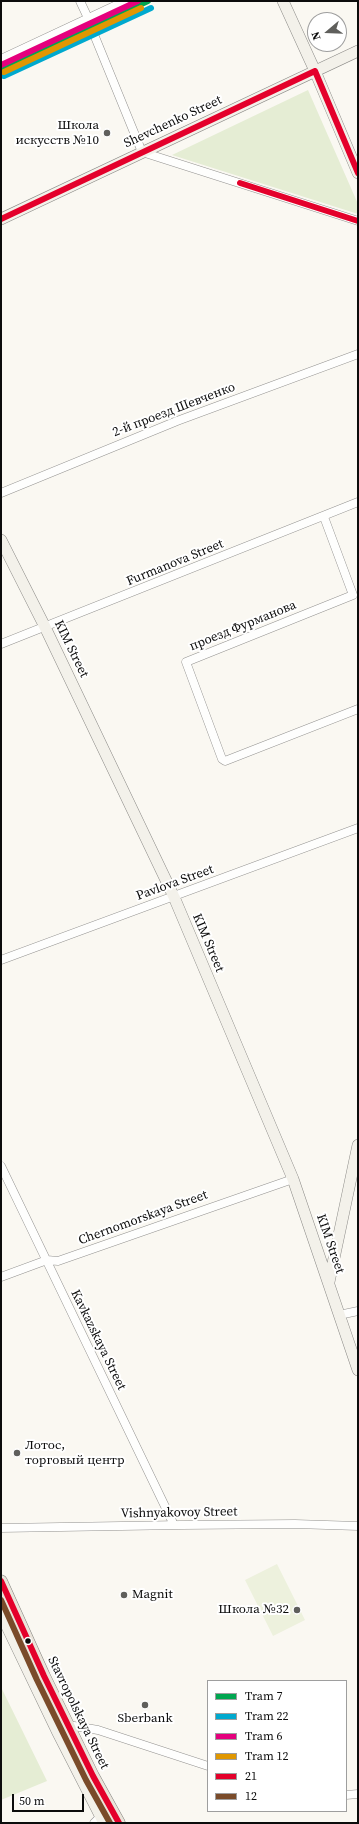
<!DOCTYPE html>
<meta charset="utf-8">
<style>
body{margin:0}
#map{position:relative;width:359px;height:1824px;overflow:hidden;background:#faf8f2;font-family:"Source Serif 4",serif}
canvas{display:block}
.frame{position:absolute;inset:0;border:2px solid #0c0c0c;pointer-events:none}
.legend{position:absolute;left:207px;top:1680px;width:140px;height:132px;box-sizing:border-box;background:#fff;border:1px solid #9e9e9e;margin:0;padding:5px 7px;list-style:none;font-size:12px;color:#0c0c0c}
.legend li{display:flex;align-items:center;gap:8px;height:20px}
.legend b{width:20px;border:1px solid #9e9e9e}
.north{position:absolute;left:307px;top:12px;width:40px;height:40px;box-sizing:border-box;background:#fff;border:1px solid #9e9e9e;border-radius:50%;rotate:251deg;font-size:11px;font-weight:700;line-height:16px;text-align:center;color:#0c0c0c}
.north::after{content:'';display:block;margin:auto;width:14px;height:18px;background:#5f5f5c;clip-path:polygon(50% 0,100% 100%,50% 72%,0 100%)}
.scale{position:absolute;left:12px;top:1794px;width:72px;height:18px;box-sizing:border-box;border:2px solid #0c0c0c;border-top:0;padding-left:5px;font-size:12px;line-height:14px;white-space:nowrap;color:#0c0c0c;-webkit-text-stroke:3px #fff;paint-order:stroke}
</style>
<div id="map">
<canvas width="359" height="1824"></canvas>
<div class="frame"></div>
<ul class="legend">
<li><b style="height:5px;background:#00a651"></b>Tram 7</li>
<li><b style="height:5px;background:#00a9ce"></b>Tram 22</li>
<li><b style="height:5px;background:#e5007d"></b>Tram 6</li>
<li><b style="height:5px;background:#e09701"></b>Tram 12</li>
<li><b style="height:5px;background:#e4002b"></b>21</li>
<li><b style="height:5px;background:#7a4b2a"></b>12</li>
</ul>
<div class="north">N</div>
<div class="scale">50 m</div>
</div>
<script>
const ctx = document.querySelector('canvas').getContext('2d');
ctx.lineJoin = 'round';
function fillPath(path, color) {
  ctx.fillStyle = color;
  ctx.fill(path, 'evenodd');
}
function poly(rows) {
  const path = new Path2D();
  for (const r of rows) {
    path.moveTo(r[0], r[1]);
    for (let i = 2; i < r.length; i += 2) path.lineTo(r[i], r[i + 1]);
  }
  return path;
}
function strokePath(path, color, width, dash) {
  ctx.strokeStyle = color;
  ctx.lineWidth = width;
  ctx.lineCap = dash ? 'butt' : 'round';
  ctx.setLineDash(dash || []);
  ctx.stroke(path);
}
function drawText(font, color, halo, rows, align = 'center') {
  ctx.font = font + ' "Source Serif 4",serif';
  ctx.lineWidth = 4;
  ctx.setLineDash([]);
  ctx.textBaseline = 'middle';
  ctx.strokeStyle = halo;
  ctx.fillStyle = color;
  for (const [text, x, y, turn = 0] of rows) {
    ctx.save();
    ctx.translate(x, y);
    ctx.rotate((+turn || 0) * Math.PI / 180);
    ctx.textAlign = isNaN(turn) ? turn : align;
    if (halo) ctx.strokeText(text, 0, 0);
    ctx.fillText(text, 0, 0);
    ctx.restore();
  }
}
fillPath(poly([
 [308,90,358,204,358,214,172,155],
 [1,1687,47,1781,1,1800]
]), '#e5edd4');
fillPath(poly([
 [277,1564,305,1620,273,1636,245,1580]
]), '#edf1dd');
const street = poly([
 [80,1,88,18],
 [93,32,142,152,358,221],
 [1,59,125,1],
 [1,493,177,421,358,354],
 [324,517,353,595,186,662,222,759,225,761,358,709],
 [1,644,358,502],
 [1,960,358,828],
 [1,1166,174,1525],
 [1,1277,47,1260,58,1261,293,1179],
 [339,1315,358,1311],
 [1,1528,181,1525,295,1524,358,1526],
 [68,1725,98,1730,208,1766],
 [346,1795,358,1794],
 [94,1823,100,1817]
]);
const secondary = poly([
 [283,1,315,71,358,173],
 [1,219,358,51],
 [1,540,45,627,174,897,293,1179,358,1370],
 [329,1282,358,1145],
 [1,1614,57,1731,104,1823]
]);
const primary = poly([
 [1,1581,44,1676,93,1776,119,1823]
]);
strokePath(street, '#939290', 9);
strokePath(secondary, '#8a8986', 12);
strokePath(primary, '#80807d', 13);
strokePath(street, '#fefefd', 8);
strokePath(secondary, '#f3f1ea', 11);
strokePath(primary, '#eae4da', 12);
strokePath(poly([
 [315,71,358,173],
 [240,183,358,221],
 [1,219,315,71],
 [1,1581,44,1676,93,1776,119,1823]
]), '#e4002b', 6);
strokePath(poly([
 [1,1600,37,1680,86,1780,110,1823]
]), '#7a4b2a', 6);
strokePath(poly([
 [1,69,148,1]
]), '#00a651', 6);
strokePath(poly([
 [4,76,151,8]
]), '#00a9ce', 6);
strokePath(poly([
 [1,65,138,1]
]), '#e5007d', 6);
strokePath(poly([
 [4,72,141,8]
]), '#e09701', 6);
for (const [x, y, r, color] of [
 [107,133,4,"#5f5f5c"],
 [17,1453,4,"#5f5f5c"],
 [124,1595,4,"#5f5f5c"],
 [297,1610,4,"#5f5f5c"],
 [28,1641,3.5,"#0c0c0c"],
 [145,1705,4,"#5f5f5c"]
]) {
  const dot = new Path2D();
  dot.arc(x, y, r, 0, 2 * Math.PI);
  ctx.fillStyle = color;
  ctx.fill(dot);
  strokePath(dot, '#fff', 1.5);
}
drawText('13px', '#0c0c0c', '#fff', [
 ["Shevchenko Street",173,122,-25],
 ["2-й проезд Шевченко",174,410,-21],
 ["Furmanova Street",175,563,-22],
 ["проезд Фурманова",243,626,-22],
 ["KIM Street",71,649,64],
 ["Pavlova Street",175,883,-20],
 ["KIM Street",208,943,67],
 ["Chernomorskaya Street",143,1218,-20],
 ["KIM Street",330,1244,71],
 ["Kavkazskaya Street",98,1340,64],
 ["Vishnyakovoy Street",179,1513,-1],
 ["Stavropolskaya Street",78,1713,64]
]);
drawText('13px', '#0c0c0c', '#fff', [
 ["Школа",99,126],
 ["искусств №10",99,141],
 ["Лотос,",25,1446,"left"],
 ["торговый центр",25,1461,"left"],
 ["Magnit",132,1595,"left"],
 ["Школа №32",289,1610],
 ["Sberbank",145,1719,"center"]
], 'right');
</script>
